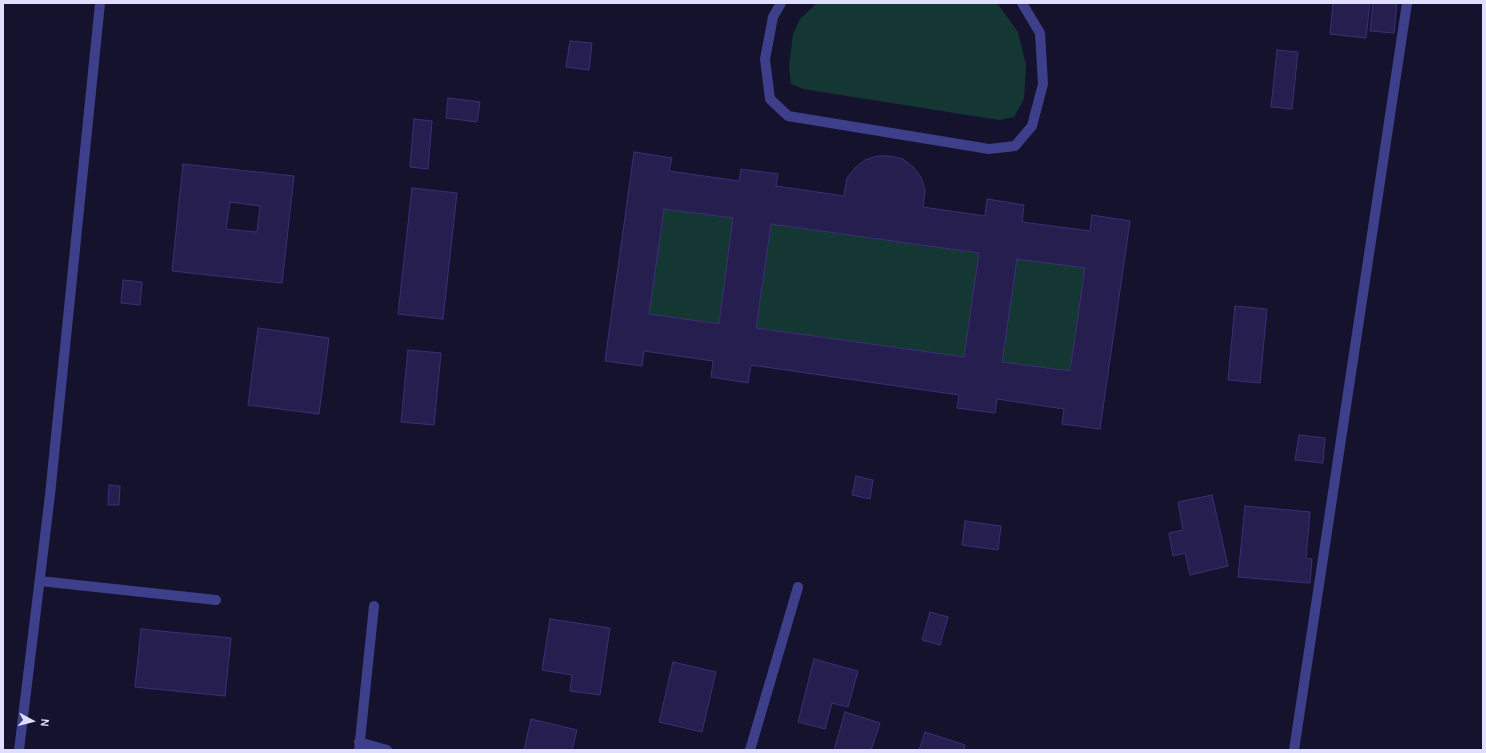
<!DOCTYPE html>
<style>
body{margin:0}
#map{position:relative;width:1486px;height:753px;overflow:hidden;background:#15122d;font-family:Overpass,sans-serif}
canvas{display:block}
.frame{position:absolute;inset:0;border:4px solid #e0deff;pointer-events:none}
.north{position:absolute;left:12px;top:701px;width:40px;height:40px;-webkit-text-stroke:3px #15122d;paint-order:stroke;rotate:97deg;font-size:11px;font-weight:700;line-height:16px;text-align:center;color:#e0deff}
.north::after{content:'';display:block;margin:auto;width:14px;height:18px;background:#e0deff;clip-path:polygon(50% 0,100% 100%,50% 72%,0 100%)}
</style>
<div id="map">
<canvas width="1486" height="753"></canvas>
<div class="frame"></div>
<div class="north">N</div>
</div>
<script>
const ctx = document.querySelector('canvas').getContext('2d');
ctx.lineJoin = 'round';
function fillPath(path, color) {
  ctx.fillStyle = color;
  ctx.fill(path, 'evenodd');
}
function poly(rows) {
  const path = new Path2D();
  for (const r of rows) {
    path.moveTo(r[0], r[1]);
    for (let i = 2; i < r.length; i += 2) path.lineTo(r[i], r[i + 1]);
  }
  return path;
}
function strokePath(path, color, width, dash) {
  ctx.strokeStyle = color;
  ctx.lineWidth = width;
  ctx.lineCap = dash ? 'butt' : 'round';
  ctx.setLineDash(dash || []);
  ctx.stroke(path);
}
fillPath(poly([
 [817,3,997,3,1018,32,1026,65,1024,99,1014,117,999,120,803,89,791,84,789,66,793,34,800,19],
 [664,209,733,218,719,324,649,314],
 [771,224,979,253,964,357,756,328],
 [1017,259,1085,268,1070,371,1002,362]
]), '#153734');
const building = poly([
 [1333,3,1370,3,1366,38,1330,34,1333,3],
 [1373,3,1397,3,1394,33,1370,31,1373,3],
 [570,41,592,43,589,70,566,67,570,41],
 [1277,50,1298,52,1292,109,1271,107,1277,50],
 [448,98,480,102,477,122,446,118,448,98],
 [414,119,432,121,428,169,410,167,414,119],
 [634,152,672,158,669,171,739,181,741,169,778,174,776,186,844,196,847,178,855,168,865,160,877,156,890,156,903,159,913,167,921,177,925,190,923,207,985,216,987,199,1024,205,1022,222,1090,231,1092,215,1130,221,1100,429,1062,424,1064,409,997,399,995,413,957,408,959,395,751,365,748,383,711,377,713,361,644,351,642,366,605,361,634,152],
 [664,209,733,218,719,324,649,314,664,209],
 [771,224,979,253,964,357,756,328,771,224],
 [1017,259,1085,268,1070,371,1002,362,1017,259],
 [183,164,294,176,282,283,172,271,183,164],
 [230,202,260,206,257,232,226,229,230,202],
 [412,188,457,193,443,319,398,314,412,188],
 [123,280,142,282,140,305,121,303,123,280],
 [1235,306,1267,309,1260,383,1228,380,1235,306],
 [258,328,329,338,319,414,248,405,258,328],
 [408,350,441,353,434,425,401,422,408,350],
 [1299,435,1325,438,1323,463,1295,460,1299,435],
 [856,476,873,480,870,499,852,495,856,476],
 [109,485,120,486,119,505,108,505,109,485],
 [1212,495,1228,566,1190,575,1185,553,1173,556,1169,533,1183,530,1178,502,1212,495],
 [1245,506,1310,512,1306,558,1312,559,1310,583,1238,577,1245,506],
 [965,521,1001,526,998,550,962,545,965,521],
 [930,612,948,617,940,645,922,640,930,612],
 [550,619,610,628,600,695,570,691,572,675,542,670,550,619],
 [141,629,231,638,225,696,135,687,141,629],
 [814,659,858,671,848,707,832,703,825,729,798,722,814,659],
 [673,662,716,672,702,732,659,722,673,662],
 [845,712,880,723,871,750,834,750,845,712],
 [531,719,577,730,572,750,524,750,531,719],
 [925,732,965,745,964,750,919,750,925,732]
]);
fillPath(building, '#251e4e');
strokePath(building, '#3b3079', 1);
strokePath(poly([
 [781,3,773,17,765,59,770,99,788,116,989,149,1015,146,1032,126,1043,84,1040,33,1022,3],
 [40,581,216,600],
 [359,742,387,750],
 [359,750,374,606],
 [750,750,798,587],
 [1294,750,1407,3]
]), '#3e3f8b', 10);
strokePath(poly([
 [19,750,50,495,100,3]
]), '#3e3f8b', 10);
</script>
